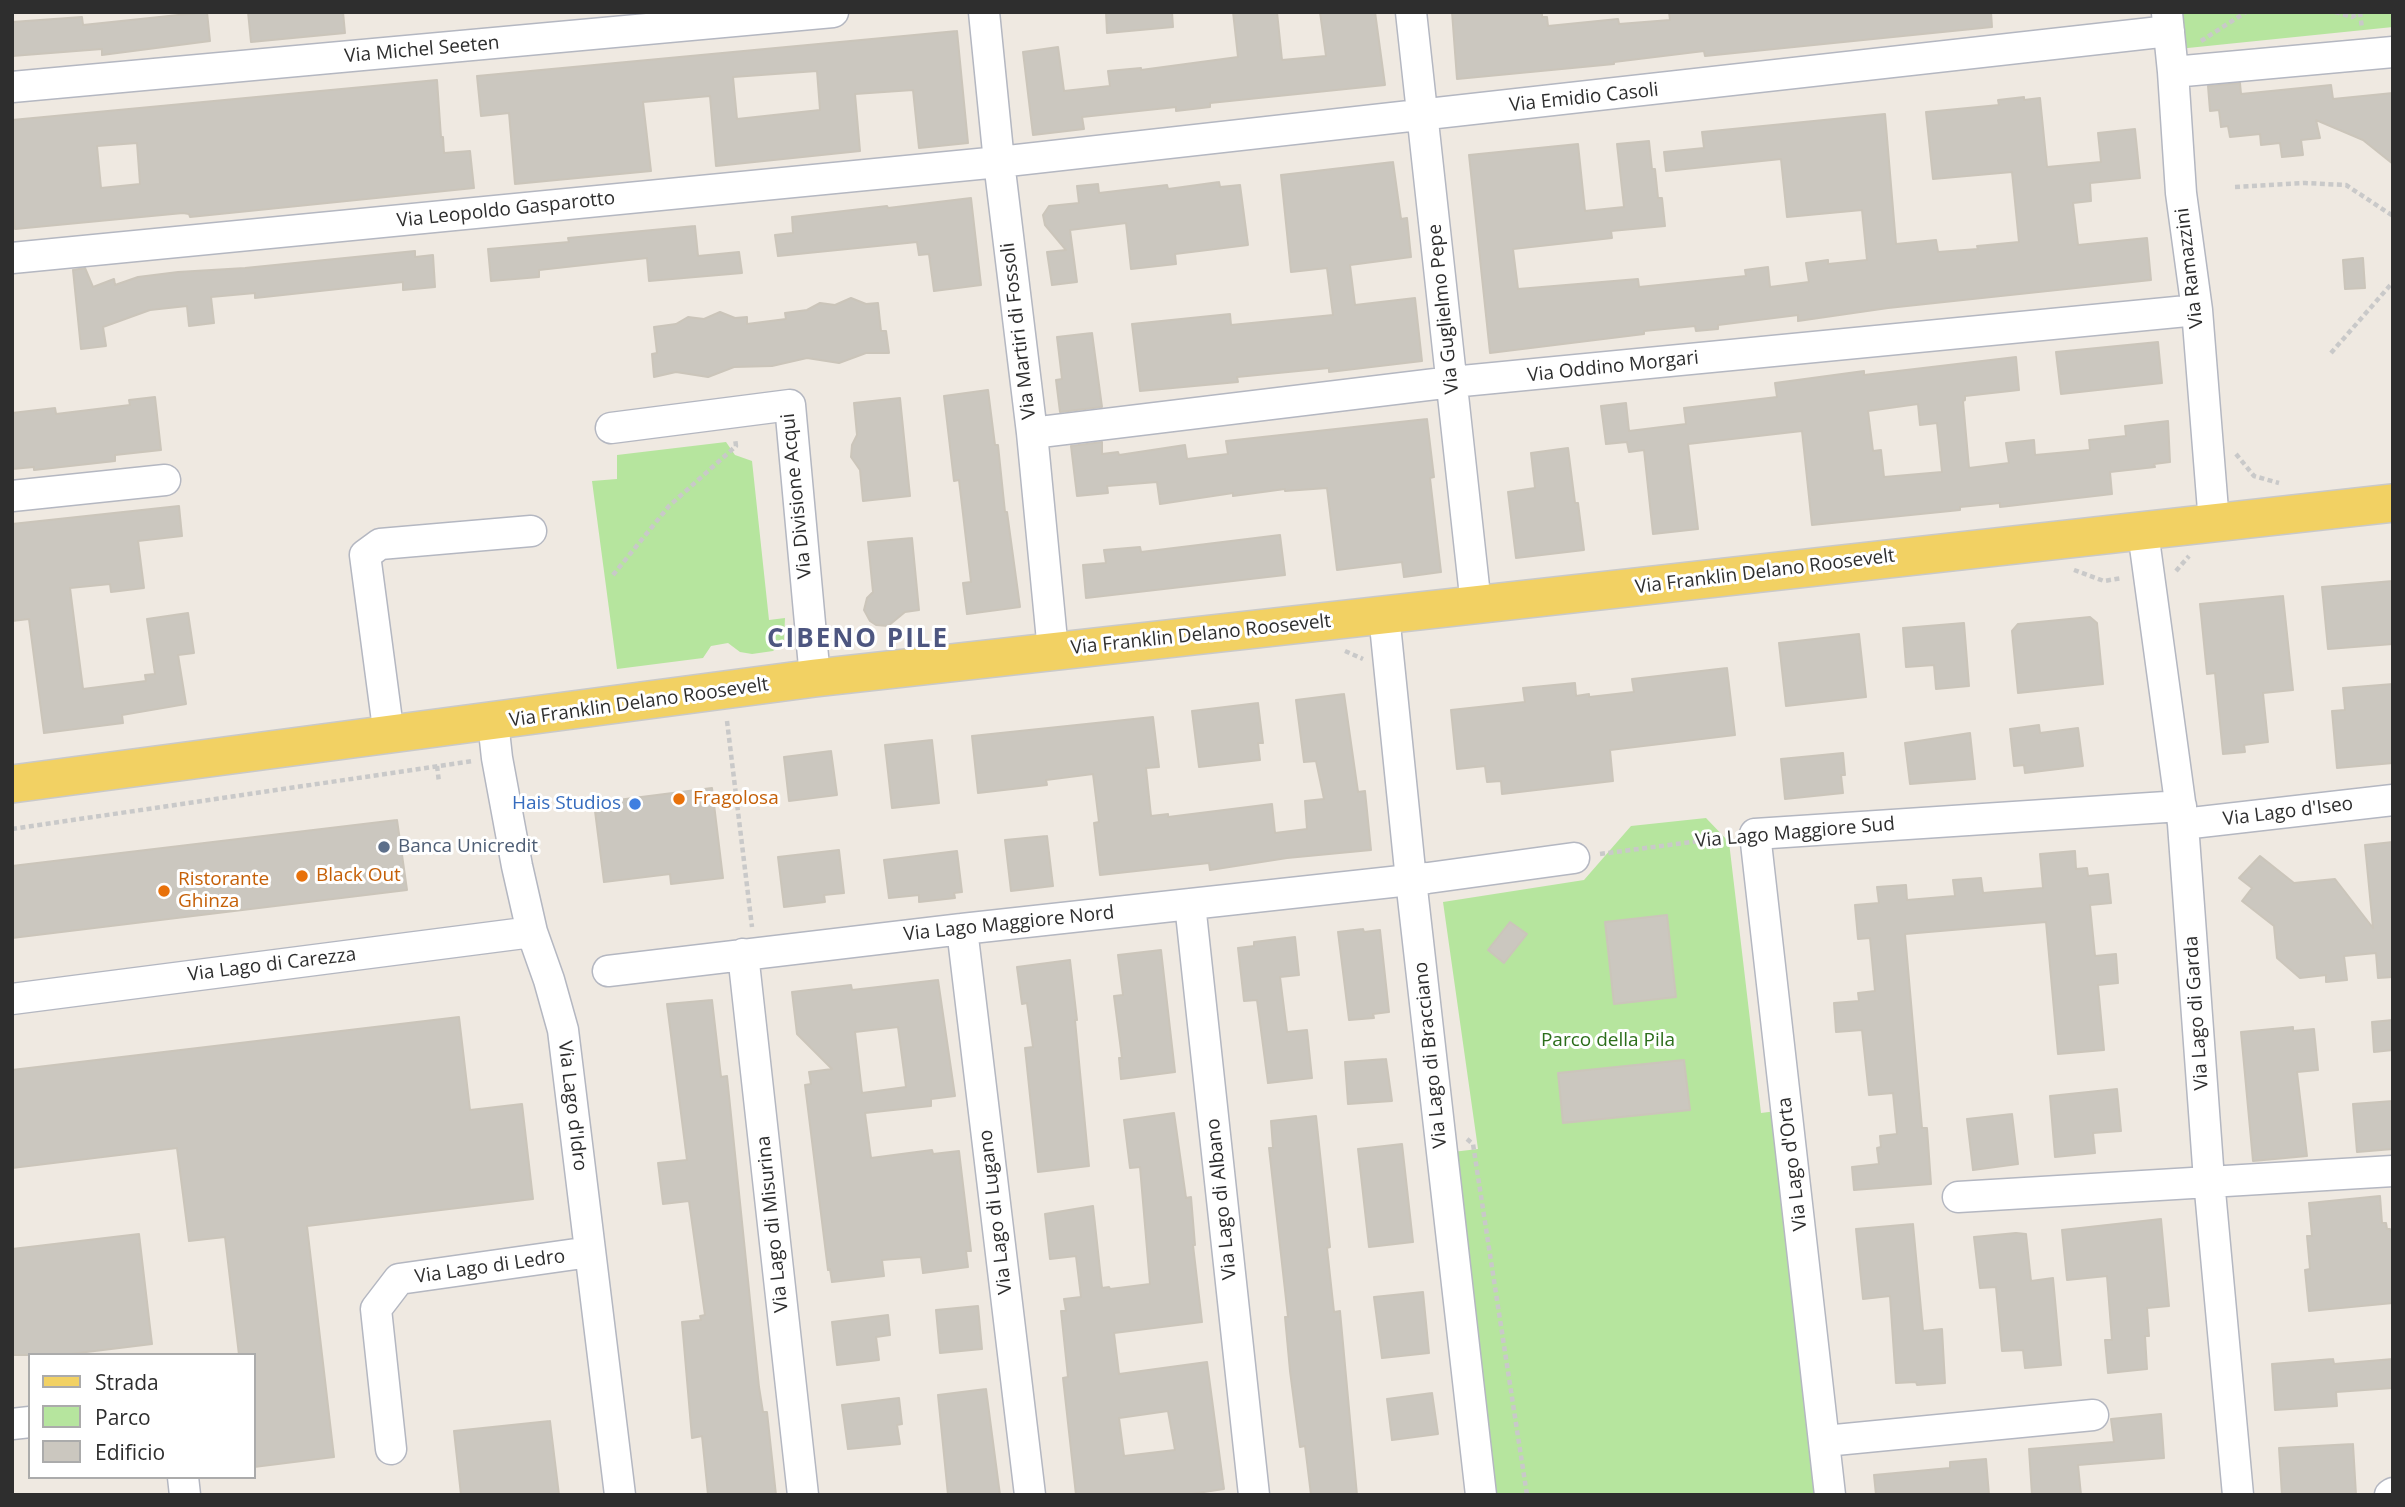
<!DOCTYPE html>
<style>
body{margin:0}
#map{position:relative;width:2405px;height:1507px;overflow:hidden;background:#efe9e1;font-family:"Open Sans",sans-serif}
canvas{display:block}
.frame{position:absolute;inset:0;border:14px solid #2e2e2e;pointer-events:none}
.legend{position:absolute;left:28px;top:1353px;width:228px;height:126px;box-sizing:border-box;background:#fff;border:2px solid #ababab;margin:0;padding:9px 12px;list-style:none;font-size:21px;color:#2e2e2e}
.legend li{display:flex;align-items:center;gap:14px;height:35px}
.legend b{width:35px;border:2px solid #ababab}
</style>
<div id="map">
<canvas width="2405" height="1507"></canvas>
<div class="frame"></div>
<ul class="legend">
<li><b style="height:9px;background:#f2d163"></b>Strada</li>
<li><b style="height:19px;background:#b6e59e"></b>Parco</li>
<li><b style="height:19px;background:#cbc7bf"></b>Edificio</li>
</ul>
</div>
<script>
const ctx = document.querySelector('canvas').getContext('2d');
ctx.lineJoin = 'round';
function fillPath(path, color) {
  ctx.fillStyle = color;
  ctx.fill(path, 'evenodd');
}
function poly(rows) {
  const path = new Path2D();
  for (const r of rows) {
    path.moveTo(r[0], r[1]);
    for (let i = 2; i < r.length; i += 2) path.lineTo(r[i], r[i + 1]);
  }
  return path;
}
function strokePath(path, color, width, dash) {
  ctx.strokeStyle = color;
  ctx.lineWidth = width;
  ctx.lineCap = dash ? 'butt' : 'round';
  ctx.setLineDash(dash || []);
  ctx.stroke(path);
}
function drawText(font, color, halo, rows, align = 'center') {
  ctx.font = font + ' "Open Sans",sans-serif';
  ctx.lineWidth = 6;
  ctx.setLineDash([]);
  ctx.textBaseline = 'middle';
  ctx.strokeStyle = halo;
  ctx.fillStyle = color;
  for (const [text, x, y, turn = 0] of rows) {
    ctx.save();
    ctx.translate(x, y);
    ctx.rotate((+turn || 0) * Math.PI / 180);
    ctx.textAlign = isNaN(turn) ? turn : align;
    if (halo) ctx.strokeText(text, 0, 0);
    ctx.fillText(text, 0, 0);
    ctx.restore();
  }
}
fillPath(poly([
 [2175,12,2393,12,2393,27,2178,49],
 [726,442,735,455,752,461,769,620,785,618,784,640,773,651,752,654,740,652,728,643,711,646,703,658,617,669,592,481,617,479,617,455],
 [1706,818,1729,842,1761,1113,1800,1108,1827,1495,1487,1495,1444,1153,1478,1149,1443,902,1584,880,1631,826]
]), '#b6e59e');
const building = poly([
 [207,12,210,41,102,55,102,49,12,56,12,22,82,17,83,25,207,12],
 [248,12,343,12,345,33,251,42,248,12],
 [1106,12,1172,12,1173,27,1107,33,1106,12],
 [1233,12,1277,12,1282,60,1326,56,1320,12,1375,12,1385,85,1210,103,1210,107,1176,111,1176,107,1082,117,1084,129,1033,135,1023,52,1058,47,1064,91,1110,86,1108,71,1141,68,1141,70,1238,57,1233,12],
 [1452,12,1542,12,1542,17,1547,17,1548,26,1618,19,1619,24,1670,20,1669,12,1991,12,1992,27,1705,56,1704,51,1614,62,1614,64,1457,79,1452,12],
 [957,31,968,143,919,148,913,90,855,94,860,151,716,166,710,96,643,102,651,171,515,184,509,113,481,116,477,76,957,31],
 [817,71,820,110,737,119,733,77,817,71],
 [437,80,441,137,443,137,444,153,470,151,474,188,190,217,189,214,183,213,15,229,12,197,12,120,437,80],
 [137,143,140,184,101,188,97,146,137,143],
 [2240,83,2241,94,2331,85,2333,99,2393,93,2393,164,2363,140,2316,120,2320,138,2301,140,2303,155,2282,157,2280,143,2261,145,2260,134,2230,137,2228,126,2221,127,2219,110,2210,111,2208,86,2240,83],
 [2024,97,2024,100,2040,98,2047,167,2101,162,2098,133,2135,129,2140,178,2090,183,2091,201,2073,203,2078,245,2147,238,2151,280,1888,308,1798,321,1798,315,1718,325,1718,329,1696,331,1695,326,1644,331,1644,334,1490,353,1469,155,1578,144,1585,211,1624,207,1617,144,1649,141,1652,169,1655,169,1658,198,1662,198,1665,226,1611,231,1612,238,1513,249,1518,289,1638,279,1639,287,1746,276,1745,270,1768,267,1770,287,1809,282,1806,263,1828,260,1828,264,1867,260,1862,210,1787,217,1781,159,1666,171,1664,152,1704,148,1702,132,1885,114,1896,244,1936,240,1938,252,1978,249,1977,246,2019,242,2012,172,1933,179,1926,112,1999,105,1998,100,2024,97],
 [1393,162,1401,219,1407,218,1411,257,1350,265,1355,305,1415,298,1422,361,1329,372,1329,368,1237,377,1238,382,1140,391,1132,324,1230,314,1231,325,1333,315,1327,268,1291,272,1281,175,1393,162],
 [1219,182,1220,187,1240,185,1248,245,1175,254,1176,264,1131,269,1126,223,1070,230,1077,282,1052,285,1047,252,1066,250,1045,225,1043,215,1049,206,1079,203,1077,186,1098,184,1099,193,1167,185,1168,189,1219,182],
 [971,198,981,285,934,291,929,254,919,255,917,242,778,256,775,235,793,233,792,217,887,206,888,208,971,198],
 [695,226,698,256,739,252,742,273,649,281,647,258,539,270,539,277,491,281,488,249,569,242,568,238,695,226],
 [415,251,415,257,433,255,435,287,403,290,403,282,255,298,255,293,211,297,214,323,189,326,187,306,150,310,103,327,106,346,81,349,73,270,85,268,93,287,114,279,115,285,138,277,178,272,245,268,415,251],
 [2363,258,2365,288,2345,289,2343,260,2363,258],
 [851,298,866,304,878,303,881,331,886,331,889,353,866,353,839,363,807,358,772,366,734,367,708,377,676,372,654,377,652,354,657,353,654,327,676,324,688,317,704,319,720,312,735,318,747,317,747,324,786,319,785,313,807,310,820,303,835,305,851,298],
 [1092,333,1102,407,1060,412,1056,380,1062,379,1057,337,1092,333],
 [2158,342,2162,383,2061,394,2056,352,2158,342],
 [2016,357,2019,390,1965,396,1965,400,1963,401,1969,468,2009,463,2006,443,2034,440,2035,455,2090,450,2089,440,2126,436,2125,426,2168,421,2170,462,2154,464,2155,467,2110,472,2112,494,2000,507,2000,503,1960,507,1960,510,1812,525,1802,431,1688,444,1698,529,1653,534,1644,450,1629,452,1627,442,1606,444,1601,406,1626,403,1629,431,1686,424,1684,408,1777,397,1775,383,1864,371,1864,375,2016,357],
 [1918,404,1920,425,1937,423,1942,472,1884,477,1881,450,1873,451,1868,411,1918,404],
 [988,390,995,445,998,445,1005,512,1007,512,1020,607,967,614,963,583,971,582,959,480,954,481,944,396,988,390],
 [155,397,161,450,115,455,115,461,34,470,34,467,12,469,12,413,55,408,56,414,130,405,129,400,155,397],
 [900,398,910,496,863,501,860,470,851,457,852,445,857,435,854,403,900,398],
 [1427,419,1434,477,1430,478,1441,572,1404,577,1402,562,1337,570,1327,488,1285,491,1285,489,1233,496,1233,493,1160,504,1157,482,1107,486,1108,493,1077,496,1071,446,1102,442,1102,454,1118,452,1119,455,1185,445,1187,459,1228,454,1226,441,1427,419],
 [1568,448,1575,503,1578,503,1584,550,1516,558,1508,492,1535,488,1531,453,1568,448],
 [179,506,182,536,138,541,144,588,111,592,110,584,70,588,83,689,146,681,145,675,155,674,147,619,188,613,194,653,178,655,186,704,122,715,123,723,44,733,29,619,12,621,12,524,179,506],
 [1280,535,1285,575,1086,598,1083,565,1106,563,1104,550,1140,547,1141,552,1280,535],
 [912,538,919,610,905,612,888,626,876,625,870,621,864,610,867,598,873,592,868,542,912,538],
 [2393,581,2393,644,2328,649,2322,587,2393,581],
 [2283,596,2293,690,2263,693,2268,742,2244,745,2245,752,2223,754,2215,673,2207,674,2200,604,2283,596],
 [2090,617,2097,623,2103,684,2018,693,2012,631,2018,624,2090,617],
 [1964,623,1969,686,1936,689,1934,665,1906,667,1903,628,1964,623],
 [1859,634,1866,697,1786,706,1779,643,1859,634],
 [1727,668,1735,735,1610,750,1613,781,1502,794,1501,781,1487,782,1485,766,1457,769,1451,710,1525,702,1523,688,1575,683,1576,696,1589,694,1589,697,1634,692,1632,679,1727,668],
 [2393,684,2393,763,2337,768,2332,711,2345,710,2343,688,2393,684],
 [1344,694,1358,792,1365,791,1371,850,1287,858,1210,870,1209,863,1100,875,1094,823,1099,822,1093,774,1046,780,1047,785,978,793,972,736,1153,717,1159,767,1146,768,1151,816,1168,814,1168,817,1272,804,1275,833,1307,829,1305,801,1324,799,1316,761,1304,762,1296,700,1344,694],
 [1258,703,1263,743,1258,743,1260,760,1199,767,1192,711,1258,703],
 [2039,725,2040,733,2078,728,2083,766,2025,773,2024,765,2014,766,2010,729,2039,725],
 [1970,733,1975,779,1910,784,1905,743,1970,733],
 [932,740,939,803,892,808,885,745,932,740],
 [831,751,837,795,789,801,784,757,831,751],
 [1843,753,1845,775,1841,775,1843,793,1785,799,1781,759,1843,753],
 [712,788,723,878,671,884,670,874,604,882,594,803,712,788],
 [397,820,407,890,12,938,12,866,397,820],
 [1047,836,1053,886,1011,891,1005,840,1047,836],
 [2393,842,2393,977,2378,978,2376,953,2344,956,2347,980,2326,982,2326,975,2300,978,2277,958,2274,926,2242,901,2252,888,2239,878,2260,856,2294,883,2335,879,2373,928,2365,845,2393,842],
 [839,850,844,893,824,895,825,902,784,907,778,857,839,850],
 [957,851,962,892,954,893,955,898,919,902,919,895,889,898,884,860,957,851],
 [2075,851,2076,869,2087,868,2088,876,2108,874,2111,903,2090,905,2095,956,2116,954,2118,983,2098,985,2104,1050,2058,1054,2046,922,1905,934,1922,1128,1927,1128,1931,1184,1854,1190,1852,1167,1879,1164,1877,1148,1881,1147,1880,1136,1897,1134,1893,1093,1869,1095,1862,1030,1836,1032,1834,1003,1859,1001,1858,993,1875,991,1870,938,1858,939,1855,905,1879,903,1877,887,1906,885,1907,900,1955,896,1953,880,1968,879,1981,878,1983,893,2043,888,2040,854,2075,851],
 [1667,915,1676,997,1614,1004,1605,922,1667,915],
 [1510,922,1527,934,1504,963,1488,950,1510,922],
 [1363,929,1364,932,1380,930,1389,1012,1373,1014,1374,1018,1349,1020,1338,932,1363,929],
 [1295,937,1299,975,1280,977,1287,1032,1307,1030,1312,1078,1268,1083,1257,1000,1244,1001,1238,948,1254,946,1254,942,1295,937],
 [1161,950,1175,1072,1121,1079,1119,1058,1122,1058,1114,996,1123,995,1118,955,1161,950],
 [1070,960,1077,1020,1075,1020,1089,1166,1038,1172,1025,1048,1033,1047,1027,1003,1022,1004,1017,967,1070,960],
 [938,980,955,1096,931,1099,931,1106,865,1113,871,1158,932,1150,933,1154,959,1151,971,1251,966,1251,968,1267,923,1273,921,1257,882,1260,884,1276,832,1282,830,1269,828,1270,805,1085,811,1084,809,1072,832,1069,797,1034,792,992,851,985,852,990,938,980],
 [898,1027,906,1087,862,1093,855,1032,898,1027],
 [712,1000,721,1077,727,1076,759,1387,763,1412,767,1412,776,1495,708,1495,702,1436,692,1438,682,1322,701,1320,700,1316,705,1315,689,1201,663,1204,658,1163,687,1160,667,1004,712,1000],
 [459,1017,470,1110,522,1104,533,1199,307,1226,334,1457,254,1467,254,1355,239,1355,225,1237,189,1241,177,1148,12,1168,12,1070,459,1017],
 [2393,1020,2393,1050,2374,1052,2372,1022,2393,1020],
 [2293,1027,2293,1031,2314,1029,2318,1070,2297,1072,2307,1156,2253,1161,2241,1032,2293,1027],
 [1386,1059,1392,1101,1348,1104,1345,1062,1386,1059],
 [1684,1060,1690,1110,1563,1123,1558,1073,1684,1060],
 [2117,1089,2121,1131,2093,1133,2095,1153,2055,1157,2050,1096,2117,1089],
 [2393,1101,2393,1149,2357,1152,2353,1104,2393,1101],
 [1174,1113,1186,1198,1191,1197,1195,1245,1193,1245,1202,1322,1114,1333,1119,1374,1207,1362,1224,1489,1184,1495,1076,1495,1063,1378,1068,1377,1061,1311,1066,1311,1064,1299,1081,1297,1076,1256,1050,1259,1045,1214,1093,1206,1102,1288,1109,1287,1110,1289,1150,1284,1140,1167,1130,1168,1124,1120,1174,1113],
 [1168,1411,1175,1450,1124,1456,1119,1418,1168,1411],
 [2012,1114,2018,1164,1973,1170,1967,1119,2012,1114],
 [1316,1116,1330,1247,1327,1248,1334,1312,1340,1311,1357,1495,1311,1495,1305,1446,1300,1447,1290,1371,1285,1317,1288,1317,1269,1148,1273,1148,1271,1121,1316,1116],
 [1402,1144,1413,1242,1369,1247,1358,1149,1402,1144],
 [2380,1196,2382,1223,2386,1223,2387,1229,2390,1229,2393,1236,2393,1303,2309,1311,2305,1270,2310,1269,2307,1236,2312,1236,2309,1203,2380,1196],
 [2161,1219,2169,1306,2147,1308,2149,1336,2145,1336,2147,1369,2108,1373,2105,1340,2112,1340,2107,1276,2067,1280,2062,1230,2161,1219],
 [1913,1224,1923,1331,1942,1329,1945,1383,1917,1385,1916,1382,1896,1383,1890,1296,1863,1299,1856,1229,1913,1224],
 [2016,1233,2026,1234,2031,1281,2053,1278,2061,1365,2025,1368,2023,1350,2002,1351,1996,1287,1980,1288,1974,1237,2016,1233],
 [139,1234,152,1344,62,1355,12,1355,12,1249,139,1234],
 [1423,1292,1429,1353,1382,1358,1374,1297,1423,1292],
 [978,1306,982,1349,940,1353,936,1310,978,1306],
 [888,1315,890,1335,876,1337,879,1360,837,1365,832,1322,888,1315],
 [2333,1359,2334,1364,2393,1359,2393,1388,2336,1392,2337,1406,2275,1410,2272,1364,2333,1359],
 [986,1389,1000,1495,948,1495,938,1395,986,1389],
 [1432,1393,1438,1434,1392,1440,1387,1399,1432,1393],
 [899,1398,902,1424,897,1425,900,1444,848,1449,842,1405,899,1398],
 [2161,1414,2164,1458,2078,1465,2081,1495,2032,1495,2029,1449,2114,1442,2111,1419,2161,1414],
 [550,1421,559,1495,461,1495,454,1431,550,1421],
 [2353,1444,2356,1495,2282,1495,2279,1448,2353,1444],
 [1986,1459,1989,1495,1876,1495,1874,1475,1950,1468,1950,1462,1986,1459]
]);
fillPath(building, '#cbc7bf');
strokePath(building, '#cbc5ba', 2);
const minor = poly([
 [984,12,999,162,1032,433,1053,651],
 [1411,12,1476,605],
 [2167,13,2173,72,2181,193,2197,310,2214,523],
 [2173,72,2393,52],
 [12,87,833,12],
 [12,258,999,162,2169,31],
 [611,428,790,405,815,678],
 [1032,433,1452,382,2197,310],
 [12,496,165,480],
 [2143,532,2183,824,2209,1180,2238,1495],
 [1384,615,1411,880,1481,1495],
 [493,722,497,758,517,866,532,932,549,980,563,1030,620,1495],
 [389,736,365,555,380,544,531,531],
 [2183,824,2393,800],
 [1190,904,1254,1495],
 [962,929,1030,1495],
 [743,954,803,1495],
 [608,971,962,929,1428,878,1574,858],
 [12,999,532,932],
 [1958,1197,2393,1171],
 [12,1424,30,1422],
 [1825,1441,2093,1415],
 [391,1449,376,1309,399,1279,590,1252],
 [183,1477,185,1495],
 [1830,1495,1755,834,2181,806],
 [2390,1495,2393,1493]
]);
const major = poly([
 [12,784,815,678,2393,503]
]);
strokePath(minor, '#b4b7c1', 33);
strokePath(major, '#c9c9c9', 40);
strokePath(poly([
 [2335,12,2352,17,2360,12],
 [2360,12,2362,29],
 [2201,41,2246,12],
 [2235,187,2305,183,2346,185,2393,216],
 [2331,353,2393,282],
 [2236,454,2254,476,2279,483],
 [2074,570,2104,581,2122,578],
 [2176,571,2189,556],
 [613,575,669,506,736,446,735,438],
 [1345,651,1363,659],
 [727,721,752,927],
 [437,766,439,782],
 [12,829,473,761],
 [1600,854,1730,837],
 [1467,1139,1473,1144,1527,1495]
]), '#c9c9c9', 4.5, [5, 3.5]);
strokePath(minor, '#fff', 30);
strokePath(major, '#f2d163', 37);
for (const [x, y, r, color] of [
 [679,799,7,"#e8710a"],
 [635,804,7,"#3f7fe0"],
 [384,847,7,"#5c6f8a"],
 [302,876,7,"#e8710a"],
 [164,891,7,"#e8710a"]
]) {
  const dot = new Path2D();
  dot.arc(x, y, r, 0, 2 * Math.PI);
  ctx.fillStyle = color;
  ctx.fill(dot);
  strokePath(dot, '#fff', 2.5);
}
drawText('19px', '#2e2e2e', '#fff', [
 ["Via Michel Seeten",422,50,-5],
 ["Via Emidio Casoli",1584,98,-6],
 ["Via Leopoldo Gasparotto",506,210,-6],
 ["Via Ramazzini",2190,268,-97],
 ["Via Guglielmo Pepe",1444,309,-96],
 ["Via Martiri di Fossoli",1019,331,-97],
 ["Via Oddino Morgari",1613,367,-6],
 ["Via Divisione Acqui",797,496,-96],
 ["Via Franklin Delano Roosevelt",1765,572,-7],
 ["Via Franklin Delano Roosevelt",1201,635,-6],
 ["Via Franklin Delano Roosevelt",639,703,-8],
 ["Via Lago d'Iseo",2288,812,-7],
 ["Via Lago Maggiore Sud",1795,833,-5],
 ["Via Lago Maggiore Nord",1009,924,-6],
 ["Via Lago di Carezza",272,965,-7],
 ["Via Lago di Garda",2197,1013,-94],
 ["Via Lago di Bracciano",1431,1055,-96],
 ["Via Lago d'Idro",572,1106,83],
 ["Via Lago d'Orta",1793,1164,-97],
 ["Via Lago di Albano",1222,1199,-96],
 ["Via Lago di Lugano",996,1212,-97],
 ["Via Lago di Misurina",773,1224,-96],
 ["Via Lago di Ledro",490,1267,-8]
]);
drawText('19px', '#c56008', '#fff', [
 ["Fragolosa",693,799],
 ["Black Out",316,876],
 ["Ristorante",178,880],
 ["Ghinza",178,902]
], 'left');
drawText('19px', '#366cbe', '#fff', [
 ["Hais Studios",621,804]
], 'right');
drawText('19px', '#4e5e75', '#fff', [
 ["Banca Unicredit",398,847]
], 'left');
drawText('19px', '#2c6e1b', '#fff', [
 ["Parco della Pila",1608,1041]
]);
ctx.letterSpacing = '2px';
drawText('bold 26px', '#4d5680', '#fff', [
 ["CIBENO PILE",858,640]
]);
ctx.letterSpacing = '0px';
</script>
